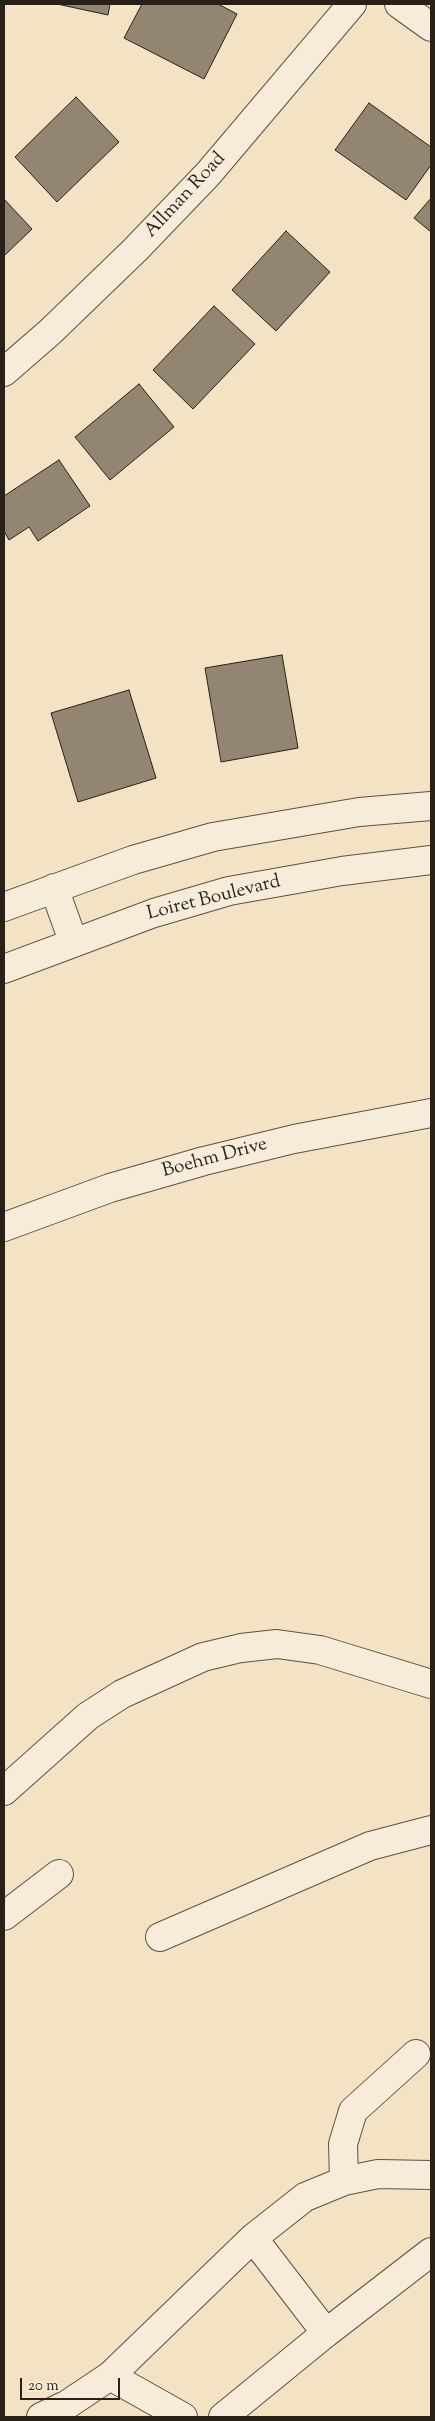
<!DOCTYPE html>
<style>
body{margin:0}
#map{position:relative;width:435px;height:2421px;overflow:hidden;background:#f3e2c4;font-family:"Sorts Mill Goudy",serif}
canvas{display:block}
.frame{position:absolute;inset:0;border:5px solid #292118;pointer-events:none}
.scale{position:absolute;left:20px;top:2378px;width:100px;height:22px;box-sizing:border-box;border:2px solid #292118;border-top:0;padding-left:6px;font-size:15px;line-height:18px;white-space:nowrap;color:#292118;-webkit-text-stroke:4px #f7ecd9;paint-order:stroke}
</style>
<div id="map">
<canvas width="435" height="2421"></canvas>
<div class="frame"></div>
<div class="scale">20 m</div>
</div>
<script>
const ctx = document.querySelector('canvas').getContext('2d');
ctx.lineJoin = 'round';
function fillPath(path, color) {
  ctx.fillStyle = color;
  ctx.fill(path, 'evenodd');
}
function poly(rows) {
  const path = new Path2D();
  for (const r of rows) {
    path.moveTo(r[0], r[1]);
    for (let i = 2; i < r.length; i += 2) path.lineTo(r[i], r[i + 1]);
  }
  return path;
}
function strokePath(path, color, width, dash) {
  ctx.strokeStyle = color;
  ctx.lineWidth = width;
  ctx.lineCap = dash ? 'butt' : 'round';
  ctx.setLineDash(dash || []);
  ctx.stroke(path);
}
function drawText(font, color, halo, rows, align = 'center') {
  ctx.font = font + ' "Sorts Mill Goudy",serif';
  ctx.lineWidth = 4.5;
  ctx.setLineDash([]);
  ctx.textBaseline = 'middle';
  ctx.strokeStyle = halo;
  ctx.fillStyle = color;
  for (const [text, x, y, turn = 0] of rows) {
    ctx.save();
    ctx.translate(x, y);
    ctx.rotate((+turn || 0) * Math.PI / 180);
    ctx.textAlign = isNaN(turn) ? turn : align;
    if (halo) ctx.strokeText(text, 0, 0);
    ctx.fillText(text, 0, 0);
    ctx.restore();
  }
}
const building = poly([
 [57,4,110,4,108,15,57,4],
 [142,4,218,4,237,14,204,79,124,38,142,4],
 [76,97,119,142,57,202,15,157,76,97],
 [369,103,431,147,431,165,406,200,335,150,369,103],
 [431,198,431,232,414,218,431,198],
 [4,199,32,229,4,256,4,199],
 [286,231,330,272,276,331,232,290,286,231],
 [214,306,255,344,193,409,153,370,214,306],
 [139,384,174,427,110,480,75,437,139,384],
 [59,460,90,506,38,541,29,527,9,540,4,531,4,496,59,460],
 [282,655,298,748,221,762,205,668,282,655],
 [129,690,156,778,78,802,51,713,129,690]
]);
fillPath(building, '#928571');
strokePath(building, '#292118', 1);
const minor = poly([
 [399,4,431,27],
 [4,372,50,332,135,250,208,174,352,4],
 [54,888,73,941],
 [4,907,133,860,213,837,359,812,431,806],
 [4,969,154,913,229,891,342,871,431,860],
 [4,1227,110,1188,204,1161,294,1139,431,1113],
 [4,1791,88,1716,122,1694,203,1657,241,1648,277,1644,320,1650,431,1684],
 [4,1916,59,1874],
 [160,1937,370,1846,431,1830],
 [344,2181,343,2144,353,2111,416,2054],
 [253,2238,326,2333,431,2252],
 [110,2376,183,2417],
 [41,2417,68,2404,110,2376,253,2238,305,2197,344,2181,378,2174,431,2175],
 [223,2417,326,2333]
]);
strokePath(minor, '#5c5143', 30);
strokePath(minor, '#f7ecd9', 28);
drawText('19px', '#292118', '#f7ecd9', [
 ["Allman Road",186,196,-47],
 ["Loiret Boulevard",214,899,-14],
 ["Boehm Drive",215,1159,-15]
]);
</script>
